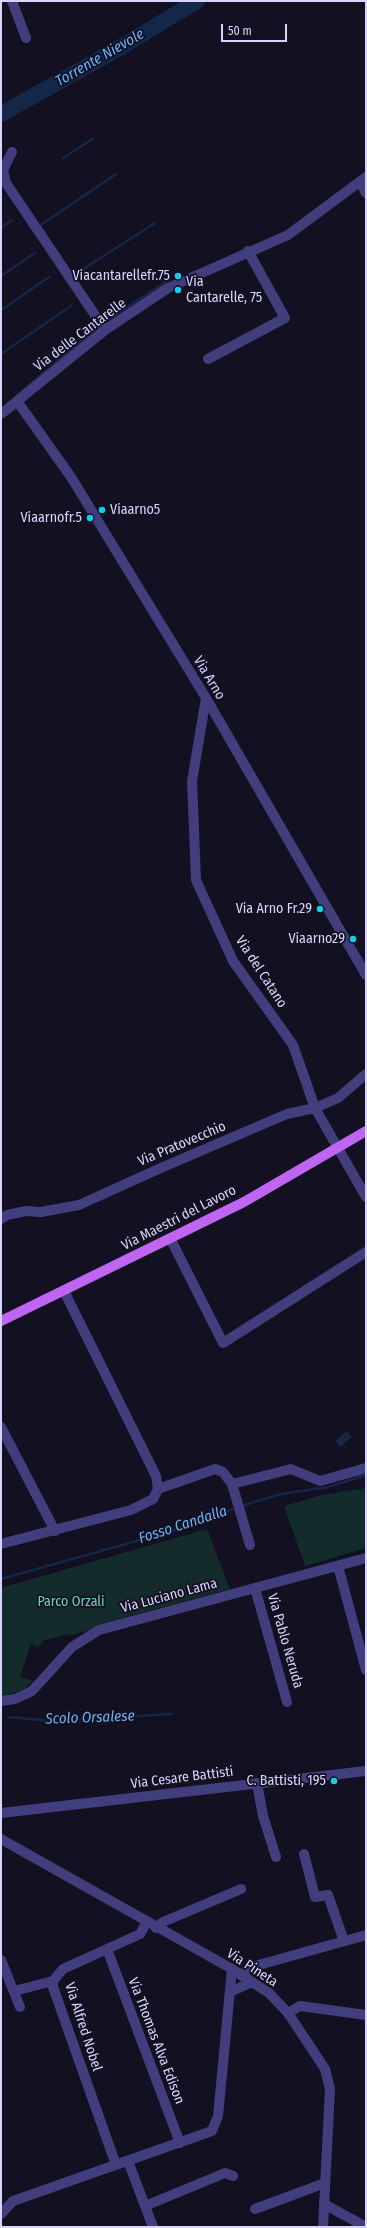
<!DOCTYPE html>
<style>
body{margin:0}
#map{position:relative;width:367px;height:2228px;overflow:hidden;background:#131022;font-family:"Fira Sans Condensed",sans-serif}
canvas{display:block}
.frame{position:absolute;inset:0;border:2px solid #d9d4fb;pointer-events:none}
.scale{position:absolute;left:221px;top:24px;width:66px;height:18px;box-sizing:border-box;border:2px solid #d9d4fb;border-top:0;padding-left:5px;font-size:12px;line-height:14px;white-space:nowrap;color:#d9d4fb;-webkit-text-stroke:3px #131022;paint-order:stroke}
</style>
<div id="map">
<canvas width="367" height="2228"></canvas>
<div class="frame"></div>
<div class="scale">50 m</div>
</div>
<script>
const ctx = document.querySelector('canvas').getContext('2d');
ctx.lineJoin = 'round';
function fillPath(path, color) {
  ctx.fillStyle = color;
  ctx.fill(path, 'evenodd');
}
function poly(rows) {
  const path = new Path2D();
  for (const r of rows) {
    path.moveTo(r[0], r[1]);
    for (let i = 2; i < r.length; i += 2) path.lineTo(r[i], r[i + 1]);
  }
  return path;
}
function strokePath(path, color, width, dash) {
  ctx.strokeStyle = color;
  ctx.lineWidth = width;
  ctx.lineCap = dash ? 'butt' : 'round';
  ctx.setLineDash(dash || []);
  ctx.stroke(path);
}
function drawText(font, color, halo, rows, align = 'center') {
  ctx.font = font + ' "Fira Sans Condensed",sans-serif';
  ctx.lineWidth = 3.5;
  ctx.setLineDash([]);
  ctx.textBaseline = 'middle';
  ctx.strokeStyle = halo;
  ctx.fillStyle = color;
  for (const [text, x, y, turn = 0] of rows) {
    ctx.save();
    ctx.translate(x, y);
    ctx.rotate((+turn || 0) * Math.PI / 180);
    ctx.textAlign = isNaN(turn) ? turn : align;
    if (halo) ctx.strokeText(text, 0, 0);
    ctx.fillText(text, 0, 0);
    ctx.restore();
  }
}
fillPath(poly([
 [366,1488,366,1548,305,1566,284,1506,322,1495],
 [207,1529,230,1589,126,1617,82,1632,69,1636,68,1634,42,1641,43,1642,38,1647,31,1644,20,1677,34,1681,22,1690,1,1697,1,1588]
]), '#132b2b');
fillPath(poly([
 [347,1431,352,1437,340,1447,335,1441]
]), '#142748');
strokePath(poly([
 [63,158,94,138],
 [39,226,116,174],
 [1,228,12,220],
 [74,275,155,223],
 [1,276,35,253],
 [1,310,49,277],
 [106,321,170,279],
 [1,354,71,306],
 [15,397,96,329],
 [241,1506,281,1494,328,1487,366,1475],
 [1,1579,172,1531,236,1508],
 [8,1717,51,1721,172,1714]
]), '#142748', 2.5);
strokePath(poly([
 [1,114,123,46,197,1]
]), '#142748', 16);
strokePath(poly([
 [12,1,26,38],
 [12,152,3,170,6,183,105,330],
 [360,182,366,193],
 [208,359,285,318,248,251],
 [17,401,71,477,206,698,366,975],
 [1,414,105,330,168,288,288,235,366,177],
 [206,698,192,781,196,880,233,961,293,1045,315,1108,366,1197],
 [1,1219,7,1215,26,1211,41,1212,79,1205,163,1167,287,1114,315,1108,338,1098,366,1074],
 [170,1238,223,1343,366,1252],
 [1,1427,55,1531],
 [232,1484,250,1545],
 [158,1489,215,1469,223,1472,232,1484,291,1469,320,1481,366,1468],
 [1,1544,131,1510,153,1499,158,1489,156,1476,64,1291],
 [338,1566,366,1670],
 [255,1588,287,1702],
 [1,1701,15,1699,32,1691,72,1647,99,1630,366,1558],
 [257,1783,263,1816,276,1857],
 [304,1854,315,1897,328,1895,344,1941],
 [156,1928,163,1922,241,1889],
 [107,1949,180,2143],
 [1,1960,20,2007],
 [242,1976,248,1968,366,1935],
 [14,1991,53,1981],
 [230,1992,252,1982],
 [288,2013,300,2006,366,2015],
 [128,2161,153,2227],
 [116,2165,53,1987,53,1981,63,1969,140,1934,147,1922],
 [324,2204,366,2227],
 [145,2206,225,2173,233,2176],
 [255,2209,325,2183],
 [1,2214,13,2201,212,2131,218,2116,232,1969]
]), '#423e7d', 10);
strokePath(poly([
 [1,1813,366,1771],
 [1,1839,232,1969,269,1993,288,2013,325,2069,330,2089,323,2227]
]), '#423e7d', 10);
strokePath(poly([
 [1,1321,244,1202,366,1131]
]), '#c064f2', 10);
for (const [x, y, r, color] of [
 [178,276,4,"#13cee8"],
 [178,290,4,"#13cee8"],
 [102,510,4,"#13cee8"],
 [90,518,4,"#13cee8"],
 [320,909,4,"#13cee8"],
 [353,939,4,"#13cee8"],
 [334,1781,4,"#13cee8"]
]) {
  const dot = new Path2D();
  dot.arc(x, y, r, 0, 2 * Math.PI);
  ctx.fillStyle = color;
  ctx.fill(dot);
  strokePath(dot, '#131022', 1.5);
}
drawText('14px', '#d9d4fb', '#131022', [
 ["Viacantarellefr.75",170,276],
 ["Via",186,282,"left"],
 ["Cantarelle, 75",186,298,"left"],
 ["Viaarno5",110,510,"left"],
 ["Viaarnofr.5",82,518],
 ["Via Arno Fr.29",312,909],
 ["Viaarno29",345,939],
 ["C. Battisti, 195",326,1781]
], 'right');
drawText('14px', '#d9d4fb', '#131022', [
 ["Via delle Cantarelle",80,335,-37],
 ["Via Arno",209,678,59],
 ["Via del Catano",261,972,57],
 ["Via Pratovecchio",182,1144,-23],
 ["Via Maestri del Lavoro",179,1218,-27],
 ["Via Luciano Lama",169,1596,-15],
 ["Via Pablo Neruda",285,1641,74],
 ["Via Cesare Battisti",182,1778,-7],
 ["Via Pineta",252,1968,33],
 ["Via Alfred Nobel",83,2027,72],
 ["Via Thomas Alva Edison",156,2041,69]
]);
drawText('14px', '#66d5bc', '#131022', [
 ["Parco Orzali",71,1602]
]);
drawText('italic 15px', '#6bb1f3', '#131022', [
 ["Torrente Nievole",100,58,-30],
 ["Fosso Candalla",183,1525,-18],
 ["Scolo Orsalese",90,1718,-2]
]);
</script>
